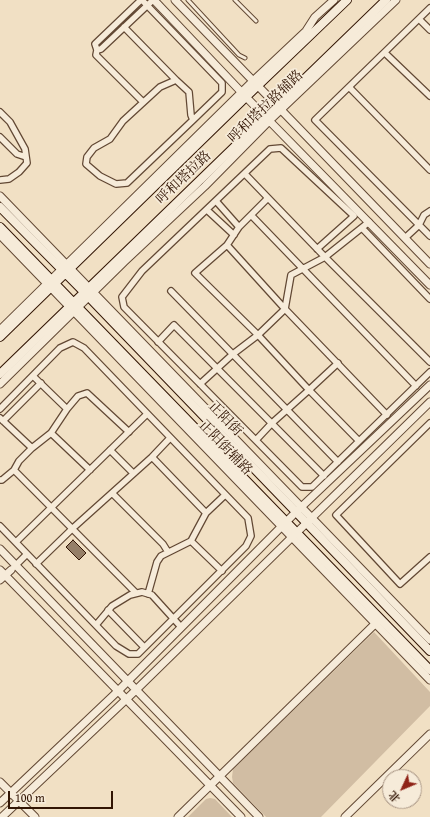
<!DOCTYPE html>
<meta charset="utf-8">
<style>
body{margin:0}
#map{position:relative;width:430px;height:817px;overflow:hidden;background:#f1e0c4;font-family:"Gentium Book Plus","Noto Serif SC",serif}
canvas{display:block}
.north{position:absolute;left:382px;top:769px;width:40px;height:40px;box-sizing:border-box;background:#f6ebd9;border:1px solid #a89584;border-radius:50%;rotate:226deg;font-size:11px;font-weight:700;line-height:16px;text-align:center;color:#321504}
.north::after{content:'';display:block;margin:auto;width:14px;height:18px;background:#8f2418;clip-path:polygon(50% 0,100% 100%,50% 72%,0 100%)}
.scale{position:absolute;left:8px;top:791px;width:105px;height:18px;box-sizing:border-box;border:2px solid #321504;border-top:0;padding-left:5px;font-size:12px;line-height:14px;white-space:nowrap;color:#321504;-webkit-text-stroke:3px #f6ebd9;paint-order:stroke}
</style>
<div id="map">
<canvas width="430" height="817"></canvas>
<div class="north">北</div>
<div class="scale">100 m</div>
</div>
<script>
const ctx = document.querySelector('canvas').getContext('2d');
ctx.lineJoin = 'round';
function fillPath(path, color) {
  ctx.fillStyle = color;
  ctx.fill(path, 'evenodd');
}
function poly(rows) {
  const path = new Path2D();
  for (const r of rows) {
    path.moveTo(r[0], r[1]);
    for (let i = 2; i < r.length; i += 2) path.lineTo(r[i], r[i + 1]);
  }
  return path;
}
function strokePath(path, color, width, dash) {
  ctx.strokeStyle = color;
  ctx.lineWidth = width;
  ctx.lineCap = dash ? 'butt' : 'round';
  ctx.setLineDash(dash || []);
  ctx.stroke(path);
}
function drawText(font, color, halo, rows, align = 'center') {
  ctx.font = font + ' "Gentium Book Plus","Noto Serif SC",serif';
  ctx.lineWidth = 3.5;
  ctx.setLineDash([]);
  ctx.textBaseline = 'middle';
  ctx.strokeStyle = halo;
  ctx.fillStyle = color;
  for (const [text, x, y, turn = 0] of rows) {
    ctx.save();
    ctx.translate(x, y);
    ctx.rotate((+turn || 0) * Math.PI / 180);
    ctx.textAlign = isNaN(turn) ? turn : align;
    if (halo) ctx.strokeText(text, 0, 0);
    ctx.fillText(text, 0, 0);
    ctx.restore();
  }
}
fillPath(poly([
 [374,632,430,692,430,706,321,817,266,817,233,783,232,777,233,769],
 [210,798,215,799,232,817,188,817,206,799]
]), '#d1bda3');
const building = poly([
 [73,540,86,553,79,560,66,547,73,540]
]);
fillPath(building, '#957f68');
strokePath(building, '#321504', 1);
const service = poly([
 [188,0,239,55,245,58],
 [235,0,256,21]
]);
const minor = poly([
 [141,0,95,44,97,50,101,49,153,0],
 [142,0,222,83,222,92,193,120,127,183,116,184,100,176,86,164,87,157,94,148,110,139,123,121,160,87,176,80,189,92,191,115,193,120],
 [430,8,315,120,430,236],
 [419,19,430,30],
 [124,27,176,80],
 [97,50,96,55,143,102],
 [385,53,430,96],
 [349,87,430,170],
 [0,112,10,122,25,149,27,163,19,172,9,179,0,180],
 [0,137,17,154,26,157],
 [245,174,325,257,430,362],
 [268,198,251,215,416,386],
 [216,201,239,227],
 [207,210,234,235],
 [251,215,239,227,227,245,285,309,387,415],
 [362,228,430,299],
 [405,238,419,225,424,215,430,211],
 [227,245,195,273,258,335,309,390,338,363],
 [317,249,354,216,281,148,270,149,142,271,122,297,124,307,302,487,312,487,430,372],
 [171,291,338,462],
 [158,342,174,325,324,476],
 [200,384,233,354,258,335,285,309,291,275,325,257,369,222],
 [0,409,60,348,73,342,84,348,248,518,251,536,246,546,138,654,129,654,116,646,0,526],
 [67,409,78,396,87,393,129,432],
 [0,418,32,448,19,461,14,470],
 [3,421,41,383],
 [430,423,336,515,400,584,430,557],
 [51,433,90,470],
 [256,440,272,423,309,390,359,441],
 [32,448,51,433,67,409,33,376],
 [110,450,133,473],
 [152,457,206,513],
 [0,480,2,480,14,470,136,593],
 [112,493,163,544,168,552],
 [191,541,222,571],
 [16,542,147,414],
 [36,564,73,528,152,457,170,438],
 [14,567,27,554],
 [148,594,157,562,161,556,191,541,206,513,225,495],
 [108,610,144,647],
 [96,625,112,606,130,595,142,592,152,595,181,627]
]);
const tertiary = poly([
 [154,0,246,97,430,285],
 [175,0,430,264],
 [0,196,430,640],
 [0,235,430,680],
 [0,330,253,81,306,31,315,17,334,0],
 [0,384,124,262,205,186,270,120,396,0],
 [0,549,259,817],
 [0,570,241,817],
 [0,580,11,570],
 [0,782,35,817],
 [0,803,118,691,296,512,430,385],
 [2,817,136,690,430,402],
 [178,817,379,620],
 [345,817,430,734]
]);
const secondary = poly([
 [0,207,84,292,430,651],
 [0,227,430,670],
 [0,337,246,97,347,0],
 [0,374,386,0]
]);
strokePath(service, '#624834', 5);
strokePath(minor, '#624834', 8);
strokePath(tertiary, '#624834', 9);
strokePath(secondary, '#321504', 10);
strokePath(service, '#f6ebd9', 3);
strokePath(minor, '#f6ebd9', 5.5);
strokePath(tertiary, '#f6ebd9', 7);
strokePath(secondary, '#f6ebd9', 8);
drawText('14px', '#321504', '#f6ebd9', [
 ["呼和塔拉路辅路",266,107,-44],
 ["呼和塔拉路",184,178,-44],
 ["正阳街",225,419,46],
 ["正阳街辅路",225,448,46]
]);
</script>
